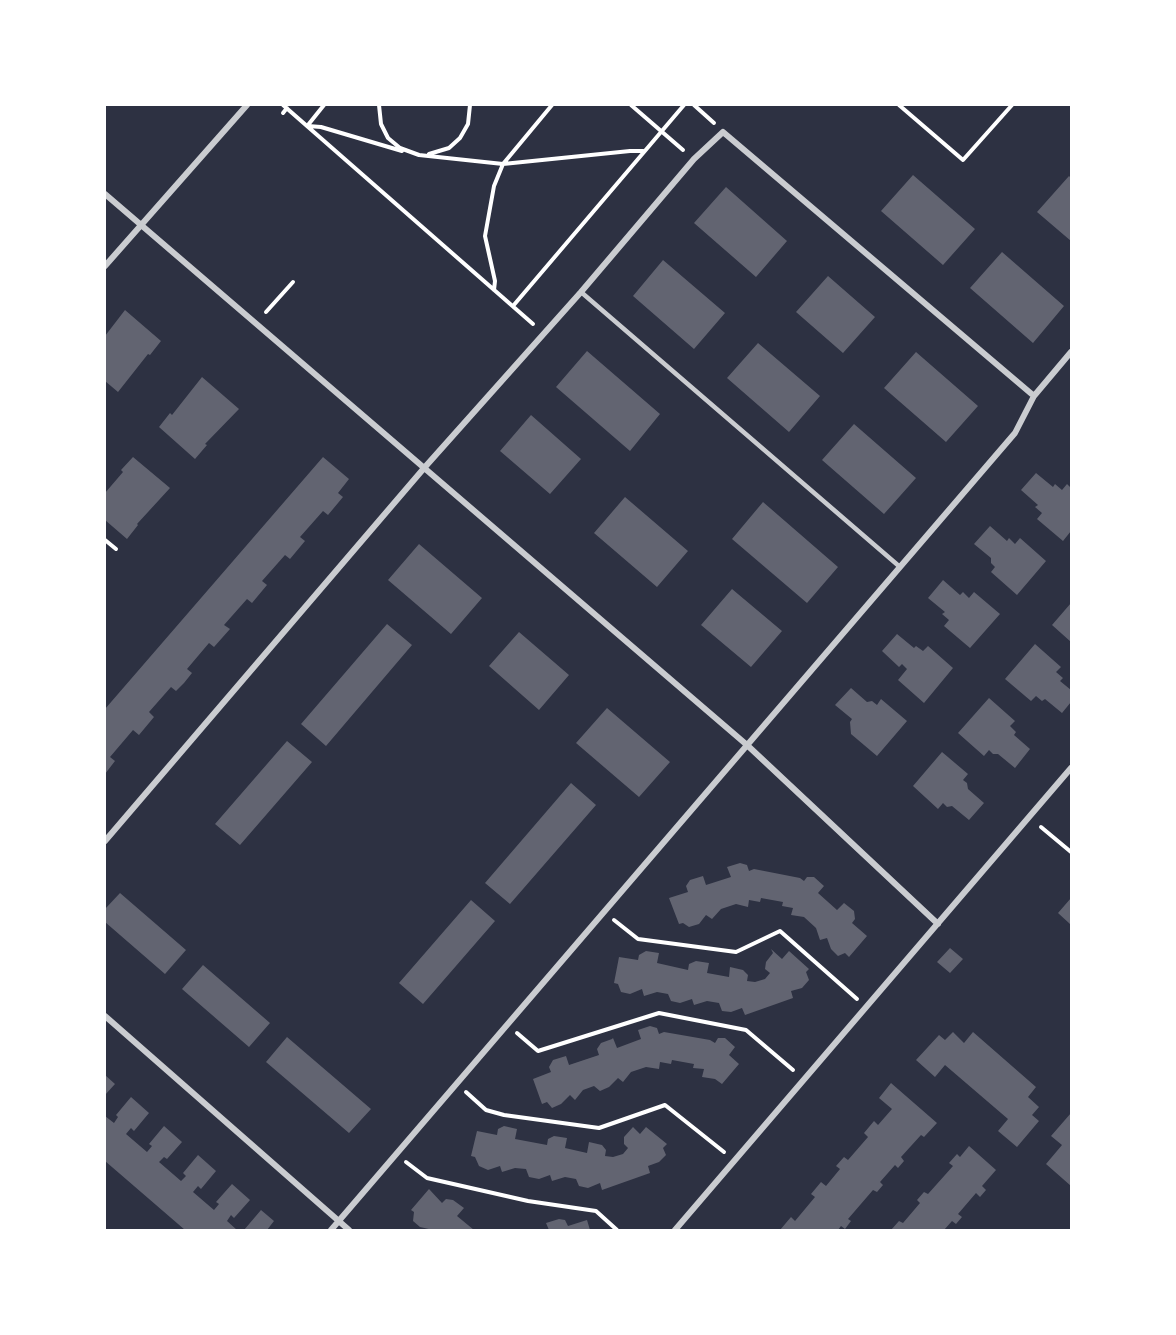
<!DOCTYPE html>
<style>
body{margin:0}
#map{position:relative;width:1176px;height:1335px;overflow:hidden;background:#2d3142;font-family:"Noto Serif",serif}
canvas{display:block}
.frame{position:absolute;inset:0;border:106px solid #fff;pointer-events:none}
</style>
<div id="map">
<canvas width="1176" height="1335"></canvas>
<div class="frame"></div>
</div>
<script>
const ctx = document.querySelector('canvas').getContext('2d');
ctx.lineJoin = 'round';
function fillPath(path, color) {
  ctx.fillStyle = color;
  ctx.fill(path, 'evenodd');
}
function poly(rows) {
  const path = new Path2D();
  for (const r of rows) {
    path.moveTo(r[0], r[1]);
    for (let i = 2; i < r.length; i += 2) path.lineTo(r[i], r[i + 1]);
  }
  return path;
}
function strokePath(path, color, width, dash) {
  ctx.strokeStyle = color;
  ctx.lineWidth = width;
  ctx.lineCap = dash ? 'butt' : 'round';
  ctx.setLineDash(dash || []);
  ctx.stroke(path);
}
fillPath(poly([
 [913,175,975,229,943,265,881,211],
 [1069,176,1071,178,1071,241,1037,212],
 [726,187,787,241,756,277,694,223],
 [1002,252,1064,306,1033,343,970,288],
 [663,260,725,313,694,349,633,296],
 [828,276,875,317,843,353,796,312],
 [125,310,161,341,150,355,148,354,118,392,105,381,105,336],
 [758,343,820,396,789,432,727,378],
 [587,351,660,414,630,451,556,387],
 [916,352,978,406,946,442,884,388],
 [202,377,239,409,205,444,207,445,195,459,159,427,170,413,172,415],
 [531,415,581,459,550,494,500,451],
 [854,424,916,478,884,514,822,460],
 [133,457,170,488,137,524,138,525,127,539,105,520,105,493,123,472,121,470],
 [323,457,349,479,338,493,343,497,328,515,323,511,300,537,305,541,290,559,285,555,262,581,267,585,252,603,247,599,224,625,230,629,214,647,209,643,187,669,192,673,184,683,176,691,171,687,149,712,154,717,139,735,133,730,110,757,115,761,105,774,105,709],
 [1036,473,1053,487,1055,484,1062,490,1067,484,1071,488,1071,531,1063,541,1037,519,1042,513,1035,507,1038,505,1021,490],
 [625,497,688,551,657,587,594,533],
 [763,502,838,567,807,603,732,539],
 [990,526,1007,541,1009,538,1015,544,1020,538,1046,561,1017,595,991,572,995,567,991,563,991,558,974,544],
 [419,544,482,598,451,634,388,580],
 [943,580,960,595,963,592,969,598,974,592,1000,614,970,648,944,626,949,620,942,614,945,612,928,598],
 [732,589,782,631,751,667,701,625],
 [1071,603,1071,642,1052,625],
 [387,624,412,645,326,746,301,724],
 [519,632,569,675,539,710,489,666],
 [897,634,914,648,916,646,923,651,928,646,953,668,924,703,898,680,907,669,902,664,899,667,882,651],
 [1035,644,1061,667,1056,672,1063,678,1060,681,1071,690,1071,702,1062,713,1045,699,1042,701,1036,696,1031,701,1005,679],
 [851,688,867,702,872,701,877,705,881,699,907,721,877,756,851,734,850,722,852,719,835,705],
 [989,698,1015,721,1010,726,1016,732,1014,735,1030,749,1015,768,998,754,993,754,989,750,984,756,958,733],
 [607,708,670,762,639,797,576,743],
 [287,741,312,762,240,845,215,824],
 [942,752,968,774,963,780,967,783,968,789,984,803,969,820,952,806,947,807,943,803,938,809,913,786],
 [571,783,596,805,510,904,485,883],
 [740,863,747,865,749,871,754,869,800,878,804,881,807,877,814,877,824,886,818,893,837,910,844,903,854,911,855,919,852,923,867,936,849,957,845,953,838,956,831,949,827,938,820,940,816,928,804,917,791,915,793,908,782,906,783,902,761,898,760,902,749,900,748,907,736,904,721,909,712,919,706,915,699,924,689,927,683,923,679,924,669,898,688,892,686,886,690,880,703,876,706,885,731,877,727,867],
 [120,893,186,950,165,974,105,922,105,909],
 [1071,898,1071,922,1070,924,1058,913],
 [471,900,495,921,423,1004,399,983],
 [950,948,963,959,950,973,937,962],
 [771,949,782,959,789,951,809,969,806,972,809,980,802,988,791,991,793,998,745,1015,742,1008,731,1012,722,1011,719,1003,707,1001,694,1005,692,999,680,1003,671,1001,668,994,657,992,644,996,642,989,630,994,621,992,618,984,614,983,619,957,638,960,639,955,646,951,659,953,657,963,688,970,689,964,696,961,709,963,707,973,729,977,730,967,743,970,748,975,747,981,755,982,765,979,770,973,765,969,766,962,773,953],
 [203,965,270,1023,249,1047,182,989],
 [650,1026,657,1028,659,1034,664,1032,710,1040,715,1043,718,1038,725,1038,735,1047,729,1055,739,1064,722,1084,715,1079,702,1077,704,1069,693,1068,694,1064,672,1060,671,1064,660,1062,659,1069,646,1067,631,1072,623,1082,618,1078,609,1087,600,1091,594,1086,583,1090,575,1100,570,1095,561,1104,552,1108,547,1102,542,1104,533,1079,551,1072,549,1067,553,1060,566,1056,569,1065,599,1055,597,1049,601,1043,612,1039,613,1038,617,1048,641,1039,638,1030],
 [953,1032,964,1043,973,1032,1036,1087,1028,1097,1039,1107,1032,1115,1039,1121,1017,1147,998,1131,1008,1119,945,1065,935,1077,916,1060,939,1035,945,1040],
 [287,1037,371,1109,349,1133,266,1062],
 [105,1075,115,1084,105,1095],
 [891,1083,937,1123,924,1137,921,1135,901,1157,904,1161,898,1168,895,1165,880,1182,883,1185,877,1192,873,1190,848,1219,851,1221,845,1229,841,1226,838,1230,780,1230,791,1217,795,1221,815,1197,811,1194,821,1182,826,1186,840,1169,836,1166,844,1157,848,1160,868,1137,864,1133,874,1121,878,1125,892,1109,879,1098],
 [131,1097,149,1113,134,1131,131,1128,126,1134,147,1152,152,1146,149,1144,164,1126,182,1142,167,1159,164,1157,159,1162,181,1181,186,1176,183,1173,198,1155,216,1171,201,1189,198,1186,193,1192,214,1210,219,1204,216,1202,232,1184,250,1200,234,1218,231,1215,227,1221,237,1230,185,1230,105,1161,105,1116,114,1123,118,1117,116,1115],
 [1071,1113,1071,1186,1046,1164,1062,1145,1051,1136],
 [504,1126,517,1129,515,1139,547,1145,548,1139,554,1136,567,1138,565,1148,587,1153,589,1142,602,1145,606,1150,605,1156,613,1157,623,1154,628,1148,624,1144,624,1137,633,1127,640,1134,646,1127,667,1144,663,1148,666,1155,659,1162,648,1166,650,1173,602,1190,600,1183,588,1188,579,1186,576,1179,565,1177,552,1181,550,1175,539,1179,529,1177,526,1169,515,1168,502,1172,500,1166,488,1170,479,1166,475,1157,471,1156,477,1131,497,1135,498,1129],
 [969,1146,996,1170,982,1186,986,1190,980,1197,976,1193,958,1214,962,1217,956,1224,952,1221,944,1230,891,1230,899,1221,903,1223,920,1203,917,1200,924,1192,928,1194,953,1166,949,1163,957,1154,960,1157],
 [429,1189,442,1203,446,1199,453,1200,464,1208,457,1216,474,1230,433,1230,420,1227,413,1221,414,1212,411,1210],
 [261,1210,274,1221,267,1230,244,1230],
 [559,1219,565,1220,568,1226,587,1220,590,1230,549,1230,546,1223]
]), '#626471');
strokePath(poly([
 [283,105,533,324],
 [379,105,381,124,388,138,400,148,419,155],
 [631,105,683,150],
 [694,105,714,123],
 [899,105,963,160,1012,105],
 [283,113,287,108],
 [308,125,324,105],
 [308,126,321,127,402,151],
 [429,154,449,148,460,138,468,124,470,105],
 [419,155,503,164,630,151,643,151],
 [494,290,495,281,485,236,494,186,503,164,552,105],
 [513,306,684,105],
 [266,312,293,282],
 [105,540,116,549],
 [1041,827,1071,852],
 [614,920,638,939,736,952,780,931,857,999],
 [517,1033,538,1051,659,1013,746,1030,793,1070],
 [466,1092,486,1110,504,1115,599,1128,665,1105,724,1152],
 [406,1162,427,1178,528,1201,596,1211,617,1230]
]), '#fff', 4);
strokePath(poly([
 [581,292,900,567]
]), '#caccd0', 4.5);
strokePath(poly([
 [105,194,747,745,938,924],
 [105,266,247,105],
 [105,841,425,467,581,292,694,159,723,132,1034,396],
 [105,1016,349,1230],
 [331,1230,1015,433,1034,396,1071,352],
 [675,1230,1071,768]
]), '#caccd0', 6);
</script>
